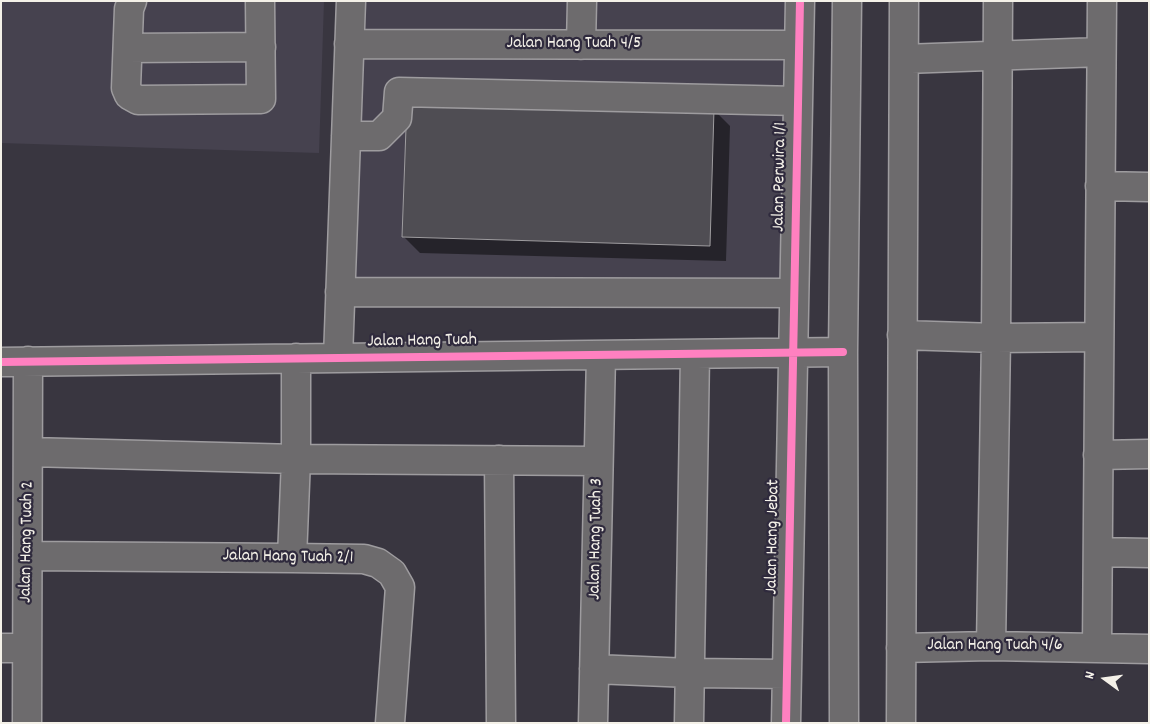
<!DOCTYPE html>
<style>
body{margin:0}
#map{position:relative;width:1150px;height:724px;overflow:hidden;background:#393640;font-family:Dekko,sans-serif}
canvas{display:block}
.frame{position:absolute;inset:0;border:2px solid #f4f1e8;pointer-events:none}
.north{position:absolute;left:1080px;top:654px;width:50px;height:50px;-webkit-text-stroke:4px #2f2a3d;paint-order:stroke;rotate:284deg;font-size:14px;font-weight:700;line-height:20px;text-align:center;color:#f4f1e8}
.north::after{content:'';display:block;margin:auto;width:18px;height:22px;background:#f4f1e8;clip-path:polygon(50% 0,100% 100%,50% 72%,0 100%)}
</style>
<div id="map">
<canvas width="1150" height="724"></canvas>
<div class="frame"></div>
<div class="north">N</div>
</div>
<script>
const ctx = document.querySelector('canvas').getContext('2d');
ctx.lineJoin = 'round';
function fillPath(path, color) {
  ctx.fillStyle = color;
  ctx.fill(path, 'evenodd');
}
function poly(rows) {
  const path = new Path2D();
  for (const r of rows) {
    path.moveTo(r[0], r[1]);
    for (let i = 2; i < r.length; i += 2) path.lineTo(r[i], r[i + 1]);
  }
  return path;
}
function strokePath(path, color, width, dash) {
  ctx.strokeStyle = color;
  ctx.lineWidth = width;
  ctx.lineCap = dash ? 'butt' : 'round';
  ctx.setLineDash(dash || []);
  ctx.stroke(path);
}
function drawText(font, color, halo, rows, align = 'center') {
  ctx.font = font + ' Dekko,sans-serif';
  ctx.lineWidth = 4.5;
  ctx.setLineDash([]);
  ctx.textBaseline = 'middle';
  ctx.strokeStyle = halo;
  ctx.fillStyle = color;
  for (const [text, x, y, turn = 0] of rows) {
    ctx.save();
    ctx.translate(x, y);
    ctx.rotate((+turn || 0) * Math.PI / 180);
    ctx.textAlign = isNaN(turn) ? turn : align;
    if (halo) ctx.strokeText(text, 0, 0);
    ctx.fillText(text, 0, 0);
    ctx.restore();
  }
}
fillPath(poly([
 [1,1,324,1,319,153,1,143],
 [344,1,807,1,800,300,331,299]
]), '#46424f');
fillPath(poly([
 [714,110,730,126,726,261,420,253,404,237]
]), '#0007');
const building = poly([
 [407,101,714,109,710,246,402,237,407,101]
]);
fillPath(building, '#4f4d53');
strokePath(building, '#9e9c9f', 1);
const minor = poly([
 [132,1,129,9,126,88,129,95,138,100,261,99,260,1],
 [349,44,799,45],
 [581,45,582,1],
 [128,48,261,47],
 [904,59,1101,52],
 [346,136,379,136,397,118,399,92,798,101],
 [1100,186,1149,187],
 [340,292,794,293],
 [902,335,996,338,1099,337],
 [338,358,351,1],
 [1,362,843,352],
 [29,452,296,459,598,461],
 [1098,455,1149,454],
 [499,460,501,723],
 [1098,552,1149,553],
 [28,556,292,558,364,559,378,563,392,573,400,587,390,723],
 [292,558,296,459,296,358],
 [991,646,996,338,998,1],
 [1,648,27,648],
 [901,648,991,646,1149,649],
 [1097,648,1102,1],
 [594,669,690,673,787,674],
 [27,723,28,361],
 [593,723,601,355],
 [689,723,695,354],
 [786,723,800,1],
 [844,723,843,352,847,1],
 [901,723,904,1]
]);
strokePath(minor, '#9e9c9f', 31);
strokePath(minor, '#6d6b6d', 28);
strokePath(poly([
 [1,362,843,352],
 [786,723,800,1]
]), '#ff80c0', 8);
drawText('18px', '#f4f1e8', '#2f2a3d', [
 ["Jalan Hang Tuah 4/5",574,45],
 ["Jalan Perwira 1/1",781,177,-89],
 ["Jalan Hang Tuah",422,342,-1],
 ["Jalan Hang Jebat",774,537,-89],
 ["Jalan Hang Tuah 3",597,539,-89],
 ["Jalan Hang Tuah 2",28,542,-89],
 ["Jalan Hang Tuah 2/1",288,558,1],
 ["Jalan Hang Tuah 4/6",995,647]
]);
</script>
